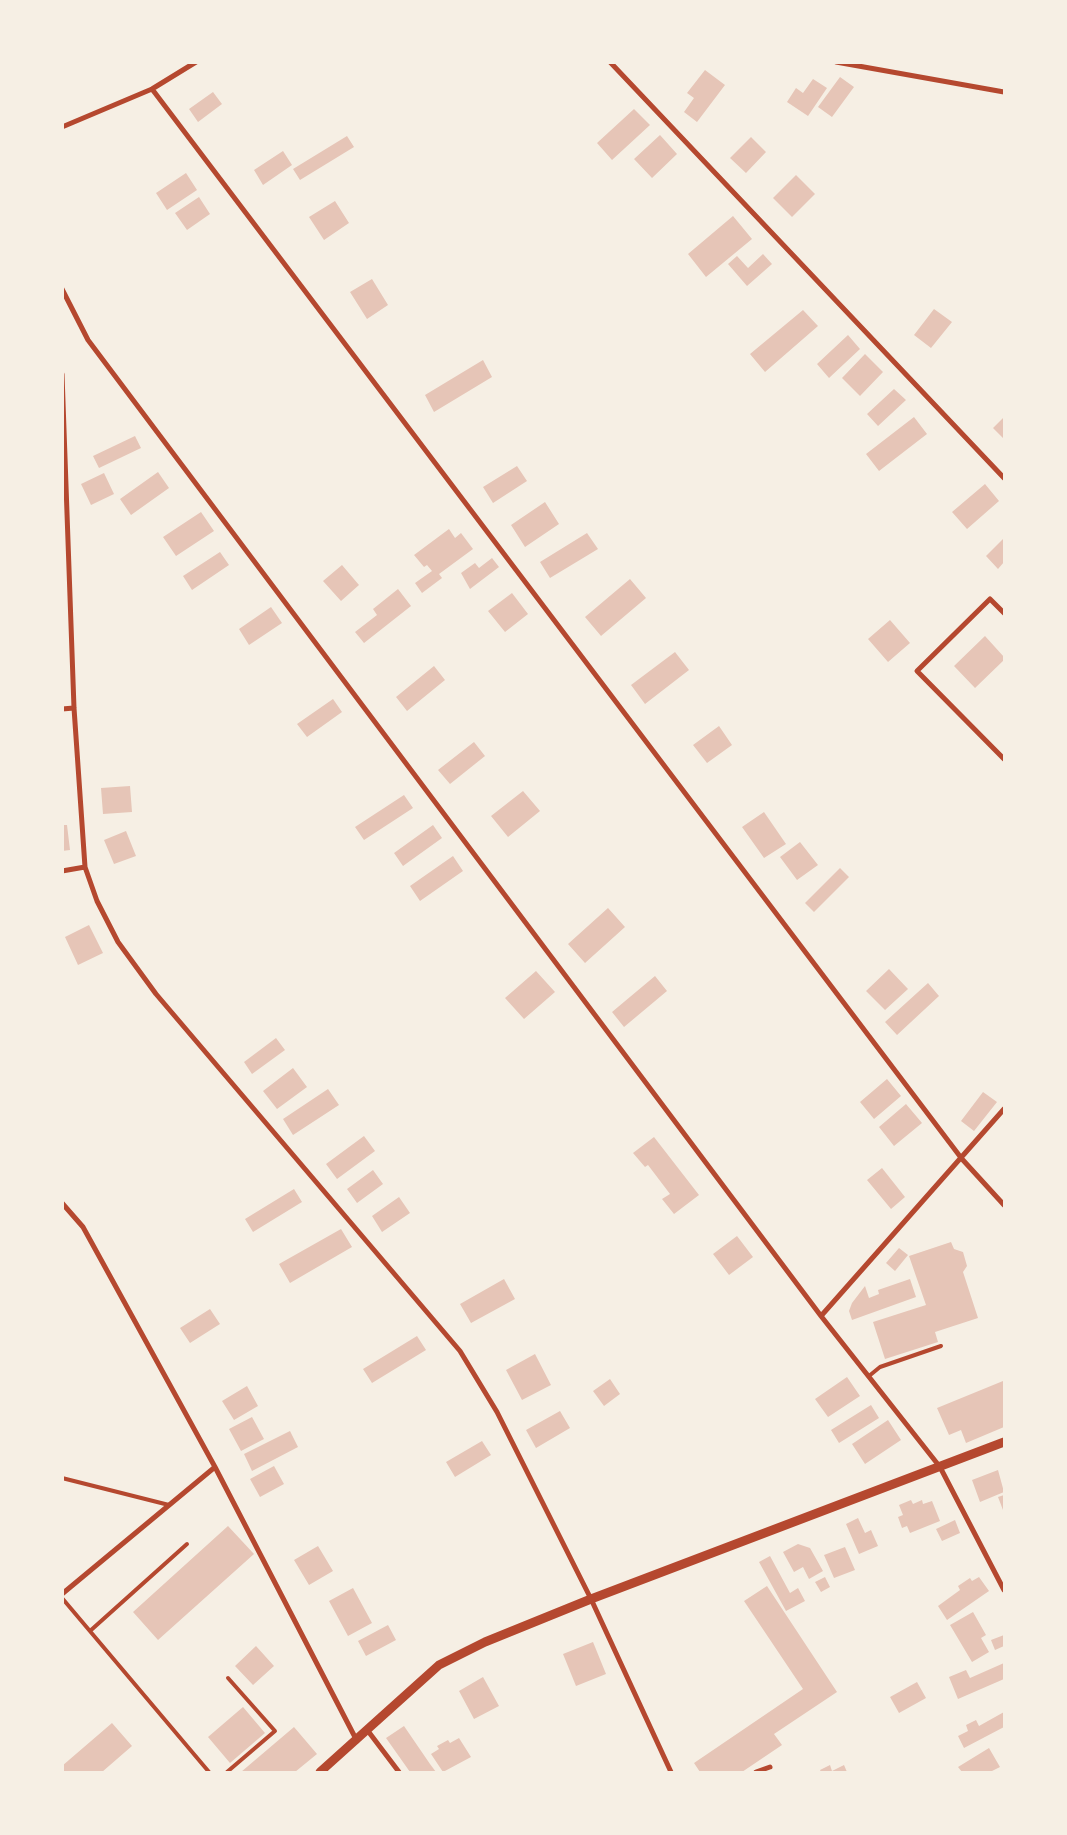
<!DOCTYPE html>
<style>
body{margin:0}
#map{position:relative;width:1067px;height:1835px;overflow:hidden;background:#f6efe4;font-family:Quicksand,sans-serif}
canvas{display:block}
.frame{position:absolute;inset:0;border:64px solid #f6efe4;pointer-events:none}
</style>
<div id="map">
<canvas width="1067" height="1835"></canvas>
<div class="frame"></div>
</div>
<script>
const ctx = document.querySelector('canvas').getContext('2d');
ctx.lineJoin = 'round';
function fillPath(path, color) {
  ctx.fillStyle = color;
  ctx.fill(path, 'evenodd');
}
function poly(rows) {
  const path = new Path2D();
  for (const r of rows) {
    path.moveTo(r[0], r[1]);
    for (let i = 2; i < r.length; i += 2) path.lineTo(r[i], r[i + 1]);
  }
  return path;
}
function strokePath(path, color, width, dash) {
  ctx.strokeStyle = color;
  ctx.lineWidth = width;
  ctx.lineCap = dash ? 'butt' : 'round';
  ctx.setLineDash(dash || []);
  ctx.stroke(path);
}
fillPath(poly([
 [705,70,725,85,697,122,684,112,694,98,687,93],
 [840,77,854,87,832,117,818,107],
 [813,79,827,88,808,116,787,102,796,88,803,93],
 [213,92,222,104,198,122,189,109],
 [634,109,650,125,612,160,597,143],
 [660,135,677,154,652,178,634,159],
 [347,136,354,147,300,180,293,169],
 [751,137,766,152,746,173,730,158],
 [283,151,292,165,263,185,254,170],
 [186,173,197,190,167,210,156,193],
 [796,175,815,194,792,217,773,198],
 [199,197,210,214,187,230,175,213],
 [335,201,349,223,324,240,309,217],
 [733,216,752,239,706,277,688,254],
 [763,254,772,264,747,286,728,264,737,256,748,268],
 [372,279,388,305,367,319,350,292],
 [934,309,952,322,931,348,914,335],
 [803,310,818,326,765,372,750,354],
 [848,335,860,349,829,378,817,364],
 [865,354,883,372,860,396,842,378],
 [483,360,492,377,434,412,425,395],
 [894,389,906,400,878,426,867,414],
 [914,417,927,434,879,471,866,454],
 [1004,417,1004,439,993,428],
 [135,436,141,448,99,468,93,456],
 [517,466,527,481,493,503,483,487],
 [158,472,169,488,131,515,120,499],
 [104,473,114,494,91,505,81,484],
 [985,484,999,501,967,529,952,512],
 [545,502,559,524,525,547,511,525],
 [201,512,214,531,176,556,163,537],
 [449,529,455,538,461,533,473,549,439,574,442,578,422,593,415,583,432,571,427,565,424,567,414,555],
 [587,533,598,549,550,578,540,562],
 [1004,538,1004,562,998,569,986,556],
 [220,552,229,565,192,590,183,576],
 [492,558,499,567,470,589,461,573,475,563,479,568],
 [342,565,359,585,341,601,323,581],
 [630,579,646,598,601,636,585,617],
 [398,589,411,606,364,643,355,632,377,615,373,609],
 [512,593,528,614,505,632,488,611],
 [271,607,282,623,249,645,239,629],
 [890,620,910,643,888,662,868,639],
 [985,636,1004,657,1004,660,975,688,954,666],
 [675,652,689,670,645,704,631,685],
 [434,666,445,680,407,711,396,697],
 [333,699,342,712,307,737,297,724],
 [719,726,732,745,707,763,693,745],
 [474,742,485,756,450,784,438,770],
 [130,786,132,812,103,814,101,788],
 [523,791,540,811,508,837,491,816],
 [404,795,413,808,364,840,355,827],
 [764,812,786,844,764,858,742,827],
 [62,825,67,825,70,850,62,851],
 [433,825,442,838,403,866,394,853],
 [126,831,136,856,114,864,104,840],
 [800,842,818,865,797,880,780,857],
 [453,856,463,871,420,901,410,886],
 [840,868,849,877,814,912,805,903],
 [608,908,625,927,585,963,568,944],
 [89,925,103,953,78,965,65,937],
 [889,969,908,989,885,1010,866,991],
 [536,971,555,992,524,1019,505,998],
 [655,976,667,991,624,1027,612,1012],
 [928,983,939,996,897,1035,885,1022],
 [276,1038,285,1050,252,1074,244,1062],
 [293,1068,307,1087,277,1109,263,1091],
 [887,1079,901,1096,874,1119,860,1102],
 [328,1089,339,1105,293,1135,283,1119],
 [983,1092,997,1102,974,1131,961,1121],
 [906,1104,922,1123,894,1146,879,1127],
 [364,1136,375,1151,337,1179,326,1164],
 [654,1137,699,1195,674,1214,662,1199,670,1194,648,1165,645,1167,633,1153],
 [882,1168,905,1197,891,1209,867,1180],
 [373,1170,383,1184,357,1203,347,1189],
 [294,1189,302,1202,253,1232,245,1219],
 [399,1197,410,1213,382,1232,372,1216],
 [341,1229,352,1247,290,1283,279,1264],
 [737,1236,753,1257,729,1275,713,1254],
 [951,1242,954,1249,963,1252,967,1266,963,1272,978,1318,935,1332,938,1342,885,1359,873,1322,926,1305,909,1256],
 [899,1248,908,1255,895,1271,886,1263],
 [504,1279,515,1299,471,1323,460,1304],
 [910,1279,916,1297,852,1320,849,1311,852,1303,865,1286,869,1298,879,1294,878,1290],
 [210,1309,220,1324,190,1343,180,1328],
 [417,1336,426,1350,372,1383,363,1369],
 [535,1354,551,1385,522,1400,506,1370],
 [847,1377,860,1396,828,1417,815,1399],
 [610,1379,620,1394,604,1406,593,1391],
 [1003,1381,1004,1427,966,1443,961,1430,949,1435,937,1408],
 [247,1386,258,1406,234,1420,222,1401],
 [871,1405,879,1418,839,1443,831,1430],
 [560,1411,570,1428,536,1448,526,1430],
 [252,1417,264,1439,241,1451,229,1429],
 [888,1420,901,1440,865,1464,852,1444],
 [290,1431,298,1447,252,1471,244,1454],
 [482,1441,491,1455,455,1477,446,1462],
 [274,1466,284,1484,260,1497,250,1479],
 [998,1470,1004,1492,980,1502,972,1480],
 [1004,1495,1004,1509,1003,1510,998,1497],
 [911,1500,913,1504,922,1500,923,1504,932,1501,940,1521,910,1533,907,1526,902,1528,898,1517,903,1515,899,1505],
 [858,1518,865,1533,871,1530,878,1546,859,1554,846,1524],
 [955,1520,960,1533,942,1541,936,1529],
 [228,1526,254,1554,158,1640,133,1612],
 [798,1544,810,1548,823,1571,809,1579,803,1567,794,1572,783,1552],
 [318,1546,333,1571,309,1585,294,1560],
 [845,1547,855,1570,834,1578,824,1555],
 [770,1556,790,1593,798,1588,805,1601,786,1611,759,1562],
 [825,1577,830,1587,821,1592,815,1582],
 [979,1577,989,1591,947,1620,938,1606,960,1590,958,1586,970,1578,972,1581],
 [767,1586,837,1692,774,1734,782,1745,742,1772,700,1772,694,1763,803,1689,744,1601],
 [353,1588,372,1623,348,1636,329,1601],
 [973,1612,986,1635,981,1638,989,1652,972,1662,950,1625],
 [388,1625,396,1640,366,1656,358,1641],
 [1004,1635,1004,1646,995,1650,991,1640],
 [593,1642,606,1674,576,1686,563,1654],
 [256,1646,274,1666,253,1685,235,1666],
 [1004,1663,1004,1679,958,1699,949,1677,966,1670,970,1678],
 [483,1677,499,1706,474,1719,459,1691],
 [917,1682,926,1698,899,1713,890,1697],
 [243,1707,265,1733,230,1763,208,1737],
 [1004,1712,1004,1727,964,1748,958,1736,968,1731,966,1725,976,1720,979,1726],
 [112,1723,132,1746,102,1772,62,1772,62,1766],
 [404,1726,430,1764,436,1772,410,1772,386,1738],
 [294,1727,317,1754,295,1772,241,1772],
 [459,1738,471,1757,443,1772,431,1754,439,1749,437,1746,448,1740,450,1743],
 [989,1748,1000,1767,990,1772,962,1772,958,1767],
 [830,1765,832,1771,844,1765,847,1772,821,1772,820,1770]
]), '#e6c5b7');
strokePath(poly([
 [869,1376,880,1367,941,1346],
 [62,1478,169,1505],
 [62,1598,209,1772],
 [90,1631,187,1544],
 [227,1772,275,1731,228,1678]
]), '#b5482f', 4);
strokePath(poly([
 [610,62,1004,478],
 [836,62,1004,92],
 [152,89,962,1159,1004,1205],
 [62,127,152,89,196,62],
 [62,289,88,340,821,1316,940,1467,1004,1590],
 [62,374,74,708,85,867,97,901,118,942,156,994,460,1351,497,1412,591,1599,671,1772],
 [1004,613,990,599,917,671,1004,759],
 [62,709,74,708],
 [62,871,85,867],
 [62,1203,83,1227,215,1467,357,1741],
 [821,1316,1004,1109],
 [62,1594,215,1467],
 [368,1731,399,1772],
 [756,1772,770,1767]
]), '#b5482f', 5);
strokePath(poly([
 [320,1772,439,1665,485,1642,591,1599,1004,1442]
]), '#b5482f', 9);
</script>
